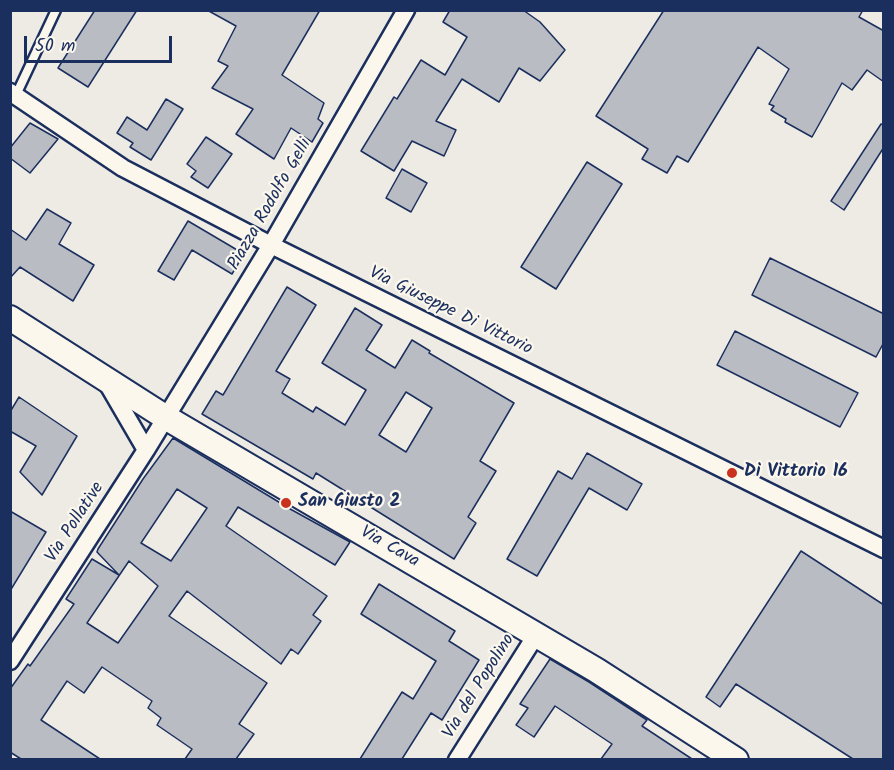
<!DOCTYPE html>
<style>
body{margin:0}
#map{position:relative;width:894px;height:770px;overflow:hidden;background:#eeebe4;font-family:Kalam,sans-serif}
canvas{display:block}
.frame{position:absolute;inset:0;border:12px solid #1b2f5e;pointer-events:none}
.scale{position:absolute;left:24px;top:36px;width:148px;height:27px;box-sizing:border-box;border:3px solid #1b2f5e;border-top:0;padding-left:8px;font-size:18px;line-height:21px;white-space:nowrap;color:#1b2f5e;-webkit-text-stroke:4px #fbf7ec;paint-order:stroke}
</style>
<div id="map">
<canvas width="894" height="770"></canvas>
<div class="frame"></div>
<div class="scale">50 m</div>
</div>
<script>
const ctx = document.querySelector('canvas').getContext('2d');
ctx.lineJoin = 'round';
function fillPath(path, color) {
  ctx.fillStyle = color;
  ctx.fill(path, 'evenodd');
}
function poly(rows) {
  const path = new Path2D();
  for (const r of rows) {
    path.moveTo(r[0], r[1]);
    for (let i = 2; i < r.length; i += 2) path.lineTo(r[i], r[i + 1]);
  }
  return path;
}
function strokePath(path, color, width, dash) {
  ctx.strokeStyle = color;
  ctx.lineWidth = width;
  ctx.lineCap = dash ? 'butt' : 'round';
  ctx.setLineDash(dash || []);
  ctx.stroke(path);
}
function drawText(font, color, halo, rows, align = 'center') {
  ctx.font = font + ' Kalam,sans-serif';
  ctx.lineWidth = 4.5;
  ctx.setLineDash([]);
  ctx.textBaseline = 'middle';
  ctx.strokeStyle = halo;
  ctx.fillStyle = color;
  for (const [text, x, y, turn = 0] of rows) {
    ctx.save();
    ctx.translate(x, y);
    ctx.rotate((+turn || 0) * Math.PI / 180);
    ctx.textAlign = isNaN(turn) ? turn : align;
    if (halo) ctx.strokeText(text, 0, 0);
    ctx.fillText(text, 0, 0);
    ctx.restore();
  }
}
const building = poly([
 [95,10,137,10,88,87,58,68,95,10],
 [207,10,320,10,282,75,324,103,318,119,323,123,312,142,291,128,274,159,236,134,253,109,212,88,228,66,218,61,236,26,207,10],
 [450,10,523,10,540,22,565,50,540,81,519,68,499,102,462,79,436,121,456,130,444,156,412,141,394,171,361,151,394,97,397,99,421,60,445,75,467,37,443,22,450,10],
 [664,10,863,10,859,17,884,31,884,82,867,70,852,90,842,83,812,137,785,122,786,119,771,110,774,106,769,104,789,69,758,47,688,162,677,156,667,173,642,159,648,149,596,116,664,10],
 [166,99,183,109,151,160,130,147,133,143,117,133,127,117,147,130,166,99],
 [30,123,58,139,30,173,10,158,10,148,30,123],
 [881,124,884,125,884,147,844,210,831,201,881,124],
 [206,137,232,154,208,188,191,177,196,171,187,164,206,137],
 [587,162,622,184,556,289,521,267,587,162],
 [402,169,427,183,411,212,386,198,402,169],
 [47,209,71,223,59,244,94,265,73,301,20,267,10,278,10,229,26,240,47,209],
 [188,221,244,254,232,274,192,250,174,280,158,271,188,221],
 [770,258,884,314,884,342,876,357,752,295,770,258],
 [287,287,316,305,276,371,290,379,282,393,313,412,316,407,345,425,366,390,322,363,355,308,382,325,366,350,395,368,412,340,430,351,429,353,514,403,480,461,496,471,468,517,476,523,454,559,316,473,313,479,202,414,216,391,223,395,287,287],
 [406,392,432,408,406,452,379,435,406,392],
 [735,331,858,393,840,427,717,365,735,331],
 [19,397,77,436,42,495,20,472,36,446,10,431,10,412,19,397],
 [173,438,292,510,350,542,335,565,238,507,226,526,327,596,313,615,321,621,298,654,291,649,281,664,187,591,169,616,267,683,239,724,254,734,236,759,185,759,192,749,157,725,161,718,148,708,152,701,102,667,84,693,67,681,41,720,100,759,21,759,10,752,10,689,28,664,30,666,74,604,66,599,92,559,119,575,97,552,98,549,143,479,173,438],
 [177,489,207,508,171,561,141,543,177,489],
 [129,561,158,586,118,643,87,623,129,561],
 [587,453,642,484,627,510,589,488,537,576,507,559,558,471,572,479,587,453],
 [10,511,46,532,10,591,10,511],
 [801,551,884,605,884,759,853,759,736,684,720,707,706,697,801,551],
 [379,584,455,631,449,641,479,660,442,720,431,713,402,759,360,759,402,692,413,699,436,661,361,614,379,584],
 [550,659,589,682,647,720,642,726,692,759,601,759,612,744,555,706,534,737,516,725,528,708,520,704,550,659]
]);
fillPath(building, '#b9bcc3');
strokePath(building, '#1b2f5e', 1.5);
const lane = poly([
 [16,95,56,10]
]);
const street = poly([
 [10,92,123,168,271,245,884,549],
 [107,383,146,450],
 [10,661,146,450,271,245,406,10],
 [457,760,536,635]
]);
const secondary = poly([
 [10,318,165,417,596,670,736,760]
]);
strokePath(lane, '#1b2f5e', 13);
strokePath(street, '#1b2f5e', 21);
strokePath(secondary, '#1b2f5e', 28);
strokePath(lane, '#fbf7ec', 8);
strokePath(street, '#fbf7ec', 16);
strokePath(secondary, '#fbf7ec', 24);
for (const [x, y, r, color] of [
 [732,473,6,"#c8321e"],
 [286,503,6,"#c8321e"]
]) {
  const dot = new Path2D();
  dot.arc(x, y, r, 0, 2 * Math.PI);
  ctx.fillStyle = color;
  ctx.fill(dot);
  strokePath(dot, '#fbf7ec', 2);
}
drawText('18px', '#1b2f5e', '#fbf7ec', [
 ["Piazza Rodolfo Gelli",271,205,-60],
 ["Via Giuseppe Di Vittorio",450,312,26],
 ["Via Pollative",76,523,-57],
 ["Via Cava",389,548,30],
 ["Via del Popolino",480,687,-58]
]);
drawText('bold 18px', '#1b2f5e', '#fbf7ec', [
 ["Di Vittorio 16",744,473],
 ["San Giusto 2",298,503]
], 'left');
</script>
